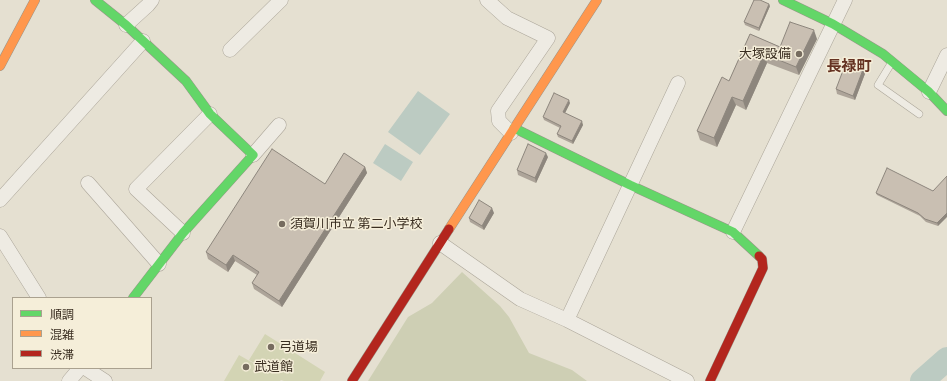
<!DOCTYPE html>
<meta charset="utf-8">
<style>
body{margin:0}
#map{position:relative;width:947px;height:381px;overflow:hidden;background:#e5e0d1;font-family:"Crimson Pro","Noto Sans JP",serif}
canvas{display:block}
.legend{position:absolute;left:12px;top:297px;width:140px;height:72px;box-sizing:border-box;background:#f5eed9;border:1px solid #aaa18f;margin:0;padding:5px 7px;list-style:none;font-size:12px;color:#3a2e21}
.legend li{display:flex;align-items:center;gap:8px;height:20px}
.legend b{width:20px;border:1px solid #aaa18f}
</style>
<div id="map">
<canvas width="947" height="381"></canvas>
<ul class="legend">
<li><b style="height:5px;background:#63d668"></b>順調</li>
<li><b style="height:5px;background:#ff974d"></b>混雑</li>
<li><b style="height:5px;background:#b3261e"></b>渋滞</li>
</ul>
</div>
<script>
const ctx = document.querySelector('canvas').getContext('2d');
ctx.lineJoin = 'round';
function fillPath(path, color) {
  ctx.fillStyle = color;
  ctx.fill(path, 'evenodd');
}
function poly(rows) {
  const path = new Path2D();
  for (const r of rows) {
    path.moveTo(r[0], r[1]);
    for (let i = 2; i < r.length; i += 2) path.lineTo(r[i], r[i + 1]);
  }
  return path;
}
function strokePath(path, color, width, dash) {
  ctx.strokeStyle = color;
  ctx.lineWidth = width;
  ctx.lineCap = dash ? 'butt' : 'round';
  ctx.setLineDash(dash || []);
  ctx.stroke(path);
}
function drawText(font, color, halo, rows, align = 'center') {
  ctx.font = font + ' "Crimson Pro","Noto Sans JP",serif';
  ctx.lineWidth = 3;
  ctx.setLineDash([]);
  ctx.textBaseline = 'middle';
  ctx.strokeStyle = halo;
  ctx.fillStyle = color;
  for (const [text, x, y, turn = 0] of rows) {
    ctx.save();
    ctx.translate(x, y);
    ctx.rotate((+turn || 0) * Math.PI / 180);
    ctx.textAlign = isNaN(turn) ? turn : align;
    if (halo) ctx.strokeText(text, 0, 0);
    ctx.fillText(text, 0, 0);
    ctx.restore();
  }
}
fillPath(poly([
 [265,334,325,372,320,381,284,381,281,380,280,381,224,381,239,355,276,376,249,360]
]), '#d3d4b4');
fillPath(poly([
 [462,272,500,306,509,317,529,353,572,370,587,381,368,381,408,317,432,303]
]), '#cecfb4');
fillPath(poly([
 [418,91,450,114,420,155,388,132],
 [385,144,413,162,401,181,373,163]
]), '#bccbc2');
strokePath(poly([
 [922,381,947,359]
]), '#bccbc2', 24);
const lane = poly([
 [892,62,878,85,919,114]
]);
const street = poly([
 [487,0,507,18,548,38,498,111,499,121,511,133],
 [126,25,148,5,152,0],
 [230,50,281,0],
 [929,92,947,55],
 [253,155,279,125],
 [88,183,159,264],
 [0,200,143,41],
 [733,232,845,0],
 [183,233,136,189,210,114],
 [0,236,39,298],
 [440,243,520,299,567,320,687,381],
 [567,320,678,83],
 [85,368,105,381],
 [69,381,80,368]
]);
const fast = poly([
 [95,0,126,25,186,81,210,114,253,155,183,233,133,298],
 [783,0,833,24,883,54,929,92,947,111],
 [514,128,630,185,733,232,759,256]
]);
const slow = poly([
 [0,66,35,0],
 [449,229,597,0]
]);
const jam = poly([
 [352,381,449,229],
 [710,381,763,268,762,259,759,256]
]);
strokePath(lane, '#aba599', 8);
strokePath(street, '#aba599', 15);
strokePath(fast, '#9a958a', 10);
strokePath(slow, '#9a958a', 10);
strokePath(jam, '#9a958a', 10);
strokePath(lane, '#eeebe3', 7);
strokePath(street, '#eeebe3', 14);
strokePath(fast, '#63d668', 9);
strokePath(slow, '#ff974d', 9);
strokePath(jam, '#b3261e', 9);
fillPath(poly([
 [770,6,759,31,745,25,744,22],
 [750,34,780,47,817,39,799,75,767,63,746,110,736,105,717,147,700,140,697,131,729,81],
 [864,67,866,71,855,100,837,94,836,89],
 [570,103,565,113,583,125,573,144,558,137,557,134,560,128,544,120,543,117],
 [548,157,536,183,518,175,517,170],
 [365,167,367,173,282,307,254,289,252,283,257,275,235,261,228,272,208,259,206,252,325,184],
 [933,191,938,226,926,222,920,216,877,195,876,193],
 [494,213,484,230,470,222,469,218]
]), '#ada499');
fillPath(poly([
 [769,4,770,6,759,31,759,28],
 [814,30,817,39,799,75,796,67],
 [764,54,767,63,746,110,743,101],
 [864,67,866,71,855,100,853,96],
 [732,97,736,105,717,147,714,138],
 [569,100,570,103,564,115,563,112],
 [582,121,583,125,573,144,572,141],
 [546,153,548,157,536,183,535,178],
 [365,167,367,173,282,307,279,301],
 [492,208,494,213,484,230,482,226],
 [947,213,947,217,938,226,937,223],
 [233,255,235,261,228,272,226,265]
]), '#8d867d');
const building = poly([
 [754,0,760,0,769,4,759,28,744,22,754,0],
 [790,22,814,30,796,67,764,54,743,101,732,97,714,138,697,131,722,77,729,81,750,34,780,47,790,22],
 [847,60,864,67,853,96,836,89,847,60],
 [554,93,569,100,563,112,582,121,572,141,557,134,561,126,543,117,554,93],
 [528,144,546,153,535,178,517,170,528,144],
 [272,149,325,184,344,153,365,167,279,301,252,283,259,272,233,255,226,265,206,252,272,149],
 [887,168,933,191,947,176,947,213,937,223,925,219,918,213,876,193,887,168],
 [479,200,492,208,482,226,469,218,479,200]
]);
fillPath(building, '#c9bfb2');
strokePath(building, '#8d867d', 1);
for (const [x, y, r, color] of [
 [799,54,4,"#766c5f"],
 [282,224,4,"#766c5f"],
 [271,347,4,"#766c5f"],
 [246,367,4,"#766c5f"]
]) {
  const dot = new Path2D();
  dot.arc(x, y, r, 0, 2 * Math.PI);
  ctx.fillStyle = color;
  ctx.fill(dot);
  strokePath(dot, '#f5eed9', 1.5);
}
drawText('13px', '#3a2e21', '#f5eed9', [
 ["大塚設備",791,54,"right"],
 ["須賀川市立 第二小学校",290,224],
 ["弓道場",279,347],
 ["武道館",254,367]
], 'left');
drawText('bold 15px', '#653222', '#f5eed9', [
 ["長禄町",849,66]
]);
</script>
